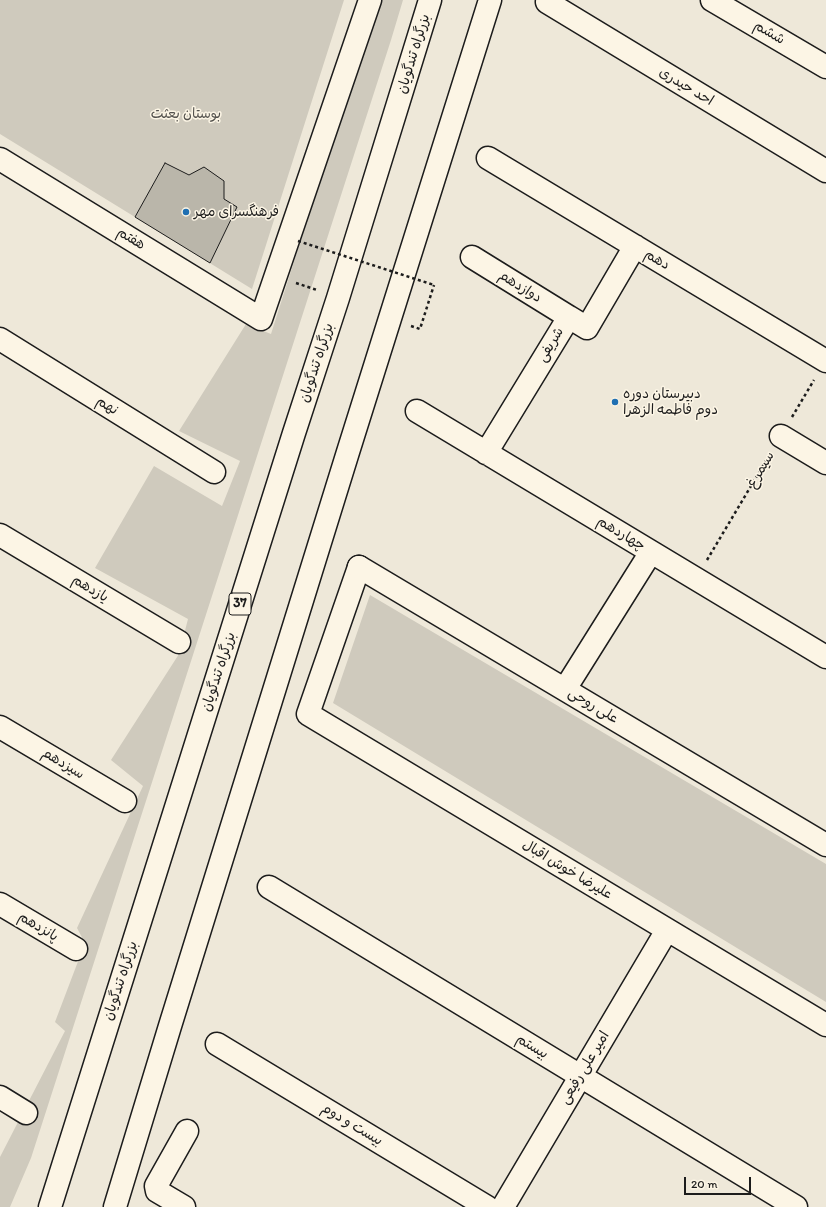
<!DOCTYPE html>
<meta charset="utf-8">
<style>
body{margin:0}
#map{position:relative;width:826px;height:1207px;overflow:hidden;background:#eee8d9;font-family:Itim,sans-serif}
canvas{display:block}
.scale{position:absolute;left:684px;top:1177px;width:67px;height:18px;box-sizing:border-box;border:2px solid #1c1c1c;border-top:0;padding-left:5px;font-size:12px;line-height:14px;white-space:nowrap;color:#1c1c1c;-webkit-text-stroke:3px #fcf5e5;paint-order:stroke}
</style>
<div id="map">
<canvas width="826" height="1207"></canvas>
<div class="scale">20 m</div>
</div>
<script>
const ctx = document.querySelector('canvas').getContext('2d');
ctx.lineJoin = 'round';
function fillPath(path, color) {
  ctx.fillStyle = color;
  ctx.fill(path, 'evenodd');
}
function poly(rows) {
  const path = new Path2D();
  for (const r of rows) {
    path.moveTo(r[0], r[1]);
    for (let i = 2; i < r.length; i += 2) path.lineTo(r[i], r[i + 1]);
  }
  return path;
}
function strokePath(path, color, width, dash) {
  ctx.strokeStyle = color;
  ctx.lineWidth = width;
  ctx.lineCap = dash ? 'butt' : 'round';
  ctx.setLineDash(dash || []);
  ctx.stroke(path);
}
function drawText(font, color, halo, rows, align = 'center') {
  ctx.font = font + ' Itim,"Playpen Sans Arabic",sans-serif';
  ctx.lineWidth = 3;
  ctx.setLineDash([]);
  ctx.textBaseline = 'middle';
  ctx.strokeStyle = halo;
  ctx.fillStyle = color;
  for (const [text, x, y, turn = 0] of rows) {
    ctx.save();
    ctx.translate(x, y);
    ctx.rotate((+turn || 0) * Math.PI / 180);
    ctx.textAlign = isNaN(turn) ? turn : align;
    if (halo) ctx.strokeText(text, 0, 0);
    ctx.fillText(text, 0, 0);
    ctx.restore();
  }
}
fillPath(poly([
 [0,0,344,0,252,289,0,134],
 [377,0,403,0,391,40,31,1158,10,1207,0,1207,0,1157,65,1031,55,1022,85,943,77,928,143,786,111,760,179,654,188,619,95,568,154,466,222,506,240,461,179,431,246,324,271,334],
 [370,595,826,864,826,1002,333,703]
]), '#cfcabd');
const building = poly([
 [165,163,189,175,204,167,224,181,224,199,237,207,210,263,135,217,165,163]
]);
fillPath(building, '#bab6aa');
strokePath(building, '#1c1c1c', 1);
const street = poly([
 [712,0,826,67],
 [547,2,826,171],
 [488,158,826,361],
 [0,159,261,319,370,0],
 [472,257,569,317],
 [0,339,214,472],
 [417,411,826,657],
 [781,436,826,463],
 [486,453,569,317,587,328,635,246],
 [0,535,179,642],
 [359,567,308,714,826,1025],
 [565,689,651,552],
 [0,727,125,801],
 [269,887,796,1207],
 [0,904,76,949],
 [217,1044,487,1207],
 [0,1097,26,1113],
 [184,1207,157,1191,156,1186,187,1131],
 [503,1207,667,930]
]);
const secondary = poly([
 [359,567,826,845]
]);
const highway = poly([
 [50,1207,294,433,338,298,430,0],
 [115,1207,170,1026,348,452,490,0]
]);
strokePath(street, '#1c1c1c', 25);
strokePath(secondary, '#1c1c1c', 25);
strokePath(highway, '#1c1c1c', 25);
strokePath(poly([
 [296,283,317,290],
 [411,326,420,329,434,285],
 [792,417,814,380],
 [707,560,770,454]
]), '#1c1c1c', 2.5, [3, 3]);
strokePath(street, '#fcf5e5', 22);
strokePath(secondary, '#fcf5e5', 22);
strokePath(highway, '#fcf5e5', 22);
strokePath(poly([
 [298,241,434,285]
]), '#1c1c1c', 2.5, [3, 3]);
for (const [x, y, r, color] of [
 [186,212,4,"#1f6fb2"],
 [615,402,4,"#1f6fb2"]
]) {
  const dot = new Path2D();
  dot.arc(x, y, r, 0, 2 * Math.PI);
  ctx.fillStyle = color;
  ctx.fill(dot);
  strokePath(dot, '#fcf5e5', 1.5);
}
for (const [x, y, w] of [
 [240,604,22]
]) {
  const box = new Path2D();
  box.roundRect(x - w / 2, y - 11, w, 22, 3);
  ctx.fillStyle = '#fcf5e5';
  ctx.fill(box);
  strokePath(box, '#1c1c1c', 1);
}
drawText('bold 13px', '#1c1c1c', null, [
 ["37",240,604]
]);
drawText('14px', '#1c1c1c', '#fcf5e5', [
 ["ششم",769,33,30],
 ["بزرگراه تندگویان",414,54,-73],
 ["احد حیدری",686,87,31],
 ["هفتم",131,239,31],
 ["دهم",657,260,31],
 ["دوازدهم",520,287,32],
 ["شریفی",551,345,-59],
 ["بزرگراه تندگویان",317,363,-72],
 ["نهم",107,406,32],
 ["سیمرغ",761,470,-59],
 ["چهاردهم",621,534,31],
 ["یازدهم",90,589,31],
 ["بزرگراه تندگویان",219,672,-72],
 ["علی روحی",593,706,31],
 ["سیزدهم",63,764,31],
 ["علیرضا خوش اقبال",567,870,31],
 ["پانزدهم",38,927,31],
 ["بزرگراه تندگویان",121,981,-72],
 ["بیستم",532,1047,31],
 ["امیر علی رفیعی",585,1068,-59],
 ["بیست و دوم",352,1125,31]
]);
drawText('14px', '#52504c', '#fcf5e5', [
 ["بوستان بعثت",186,114]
]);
drawText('14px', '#1c1c1c', '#fcf5e5', [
 ["فرهنگسرای مهر",194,212],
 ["دبیرستان دوره",623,394],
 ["دوم فاطمه الزهرا",623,410]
], 'left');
</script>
